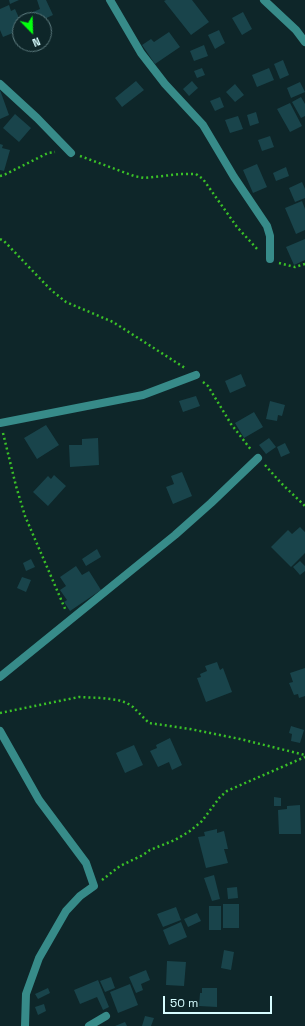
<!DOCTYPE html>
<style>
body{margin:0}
#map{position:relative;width:305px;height:1026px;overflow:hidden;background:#0e2629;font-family:"Space Grotesk",sans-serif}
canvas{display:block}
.north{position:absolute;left:12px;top:12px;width:40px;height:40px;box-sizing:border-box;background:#0e2629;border:1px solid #5e7c7f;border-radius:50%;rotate:157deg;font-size:11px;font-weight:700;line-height:16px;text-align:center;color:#d7fdff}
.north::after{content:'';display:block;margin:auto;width:14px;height:18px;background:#03ff0e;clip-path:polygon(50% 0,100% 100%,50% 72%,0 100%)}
.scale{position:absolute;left:163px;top:996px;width:109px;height:18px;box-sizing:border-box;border:2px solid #d7fdff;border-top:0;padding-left:5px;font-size:12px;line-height:14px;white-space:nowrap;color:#d7fdff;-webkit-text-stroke:3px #0e2629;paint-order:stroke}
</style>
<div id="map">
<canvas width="305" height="1026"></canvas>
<div class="north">N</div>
<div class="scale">50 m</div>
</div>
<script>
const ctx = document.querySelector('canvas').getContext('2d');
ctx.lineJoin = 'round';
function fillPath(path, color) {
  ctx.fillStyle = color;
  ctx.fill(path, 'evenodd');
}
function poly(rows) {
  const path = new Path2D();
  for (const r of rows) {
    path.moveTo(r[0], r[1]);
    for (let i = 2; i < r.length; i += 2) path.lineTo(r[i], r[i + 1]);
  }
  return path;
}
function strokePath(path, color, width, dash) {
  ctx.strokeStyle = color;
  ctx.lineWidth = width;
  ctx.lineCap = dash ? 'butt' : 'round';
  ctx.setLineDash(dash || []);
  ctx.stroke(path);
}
fillPath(poly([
 [9,0,19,0,10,4],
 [37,0,46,0,53,15,42,20,20,20,20,30,3,37,0,30,0,9,9,5,11,11,15,9,19,18,40,9],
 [166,0,192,0,209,22,191,35,164,1],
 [243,12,252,29,242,35,232,18],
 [219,30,225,43,215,49,208,35],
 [169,32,180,47,155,64,142,45,151,39,154,42],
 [204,45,208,56,194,61,190,51],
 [283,60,289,75,280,79,274,64],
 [202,68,205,75,197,78,194,71],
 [269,68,274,80,257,87,252,75],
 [136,81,144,90,122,107,115,98],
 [192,81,198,88,189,96,183,89],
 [300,82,305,92,291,98,287,88],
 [235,84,244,95,235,102,226,92],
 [0,90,9,115,0,119],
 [220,97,224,107,215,111,210,101],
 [301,97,305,104,305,116,301,118,292,102],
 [290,103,302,126,290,132,277,109],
 [256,112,259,123,250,126,247,115],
 [15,114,31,128,19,142,3,128],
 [238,116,243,129,230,133,225,120],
 [270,136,274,147,262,151,258,140],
 [0,144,3,145,2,148,10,150,4,171,0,170],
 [257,164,267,187,253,193,243,170],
 [286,167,289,176,276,181,273,173],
 [302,182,305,189,305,198,295,202,289,188],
 [302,201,305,209,305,230,296,234,285,208],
 [305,239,305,260,294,265,286,247],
 [241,374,246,386,230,393,225,381],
 [196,396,200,406,183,412,179,401],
 [270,401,285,405,282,416,278,415,277,421,266,419],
 [254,412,263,427,244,438,235,423],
 [46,425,59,445,37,459,24,438],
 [98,438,99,465,70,467,69,445,82,445,82,439],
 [269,438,276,447,266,454,259,445],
 [285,443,290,453,281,457,277,447],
 [182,472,192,496,173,504,166,487,174,484,171,476],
 [54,475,66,486,48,506,33,492,48,476,51,479],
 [300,527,305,532,305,553,291,567,271,547,288,530,292,534],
 [97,549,101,557,86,566,82,559],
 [31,559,35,567,26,571,23,563],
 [300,561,305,566,305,571,300,575,293,567],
 [76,566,82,575,89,571,101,590,70,611,64,602,67,600,60,590,66,586,60,577],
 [22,577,31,580,26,592,17,588],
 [217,662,220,670,223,668,232,692,206,702,197,678,201,677,200,674,207,671,205,666],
 [305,668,305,696,299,698,298,694,294,695,289,683,293,682,290,673],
 [291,726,304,730,300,743,291,741,292,734,289,733],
 [170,738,182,765,172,770,169,762,158,767,150,751,157,748,156,745],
 [134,745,143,765,125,773,116,753],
 [274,797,281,798,281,806,274,806],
 [300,805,301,834,279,834,278,810,287,809,287,806],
 [217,829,217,833,224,831,228,849,224,849,228,863,206,868,198,837,205,836,204,832],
 [214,875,220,899,212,901,204,878],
 [237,887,238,898,228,899,227,888],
 [223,904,239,904,239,928,223,928],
 [209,906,221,906,221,930,209,930],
 [176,907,181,920,163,927,157,914],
 [197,913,201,921,188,927,184,919],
 [181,922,187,937,169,945,163,930],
 [224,950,234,952,231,970,221,968],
 [167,961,186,962,184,986,166,985],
 [146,970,150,980,141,984,143,990,136,993,129,977],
 [111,977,115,988,105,992,100,981],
 [98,980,109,1007,103,1010,97,997,80,1004,74,990],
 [130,984,138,1005,118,1013,110,992],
 [48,988,50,993,38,999,35,994],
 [202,988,217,988,217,1007,199,1006,200,993,202,993],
 [44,1004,46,1011,38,1015,35,1007],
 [145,1016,154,1018,151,1026,142,1026],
 [125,1022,127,1026,115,1026]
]), '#19444b');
strokePath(poly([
 [80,156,134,176,144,178,181,174,196,174,203,179,237,227,259,251],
 [0,176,4,175,48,153,55,152],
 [0,239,4,241,51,290,66,302,113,322,185,368],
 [279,263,295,267,305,264],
 [203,382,208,386,231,424,252,451],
 [3,433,16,486,25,516,66,611],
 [265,465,281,483,305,506],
 [0,713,79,697,102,698,118,700,127,703,133,707,149,723,190,729,240,739,305,755],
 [102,880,120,866,143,855,150,850,175,840,190,831,202,821,220,797,227,791,305,757]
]), '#3ac128', 2.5, [2, 3]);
strokePath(poly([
 [110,0,141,53,165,84,203,125,234,177,267,226,270,236,270,259],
 [264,0,296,30,305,42],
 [0,84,37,118,71,153],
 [0,423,143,395,196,375],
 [0,677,175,535,211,503,258,458],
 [0,731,39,800,86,863,94,886,80,896,66,911,39,958,26,994,25,1026],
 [89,1026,106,1016]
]), '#378b89', 8);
</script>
